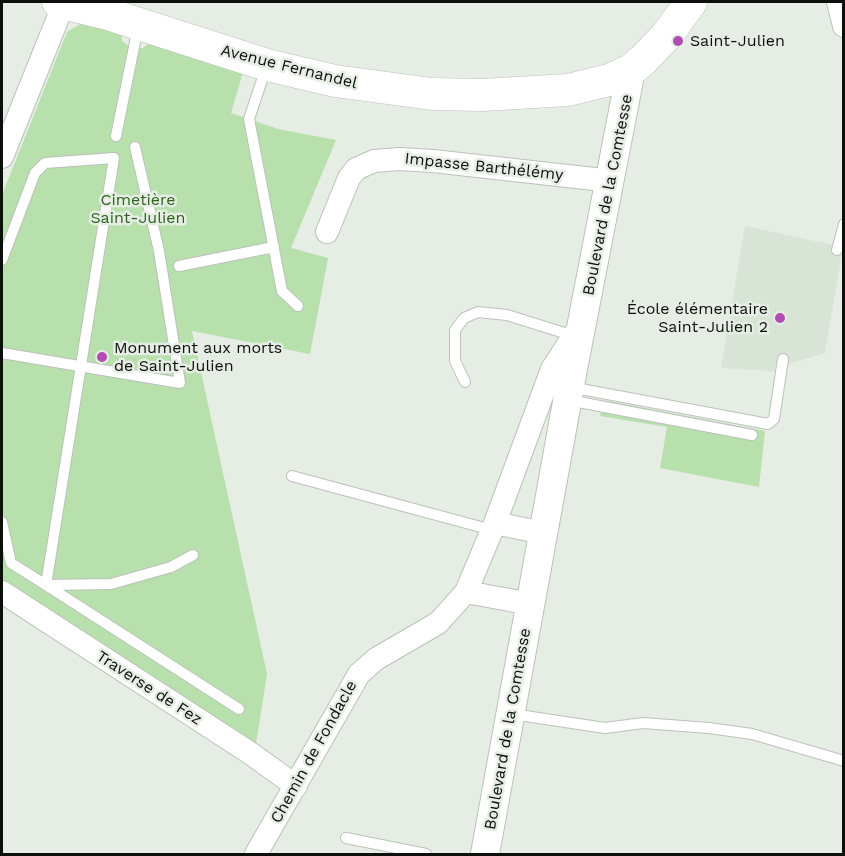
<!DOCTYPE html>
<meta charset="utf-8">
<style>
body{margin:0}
#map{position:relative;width:845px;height:856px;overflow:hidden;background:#e6ede4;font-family:"Work Sans",sans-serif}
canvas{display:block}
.frame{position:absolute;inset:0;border:3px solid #0d0f0d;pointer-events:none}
</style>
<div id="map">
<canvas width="845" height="856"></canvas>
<div class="frame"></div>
</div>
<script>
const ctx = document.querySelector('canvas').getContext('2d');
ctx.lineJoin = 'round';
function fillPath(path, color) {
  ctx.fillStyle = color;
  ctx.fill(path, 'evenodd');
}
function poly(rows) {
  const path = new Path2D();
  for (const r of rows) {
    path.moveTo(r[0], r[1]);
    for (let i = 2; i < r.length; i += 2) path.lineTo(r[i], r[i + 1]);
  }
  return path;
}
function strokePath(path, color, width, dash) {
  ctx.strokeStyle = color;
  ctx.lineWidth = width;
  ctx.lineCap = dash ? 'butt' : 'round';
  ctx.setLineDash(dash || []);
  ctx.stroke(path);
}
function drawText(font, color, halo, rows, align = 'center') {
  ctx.font = font + ' "Work Sans",sans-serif';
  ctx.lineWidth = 5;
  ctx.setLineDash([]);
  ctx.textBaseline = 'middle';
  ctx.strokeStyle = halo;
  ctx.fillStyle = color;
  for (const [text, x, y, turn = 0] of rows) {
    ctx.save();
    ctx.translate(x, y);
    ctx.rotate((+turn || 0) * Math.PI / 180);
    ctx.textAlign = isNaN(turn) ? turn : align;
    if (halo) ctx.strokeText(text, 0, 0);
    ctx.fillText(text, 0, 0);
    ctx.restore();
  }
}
fillPath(poly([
 [745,226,843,247,825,353,786,365,785,372,721,368]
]), '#d8e5d6');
fillPath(poly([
 [82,23,122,33,122,41,130,47,143,48,150,42,243,72,231,113,278,129,336,140,291,248,328,258,310,354,192,331,267,674,256,744,2,581,2,195,67,32],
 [603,400,765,431,759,487,660,468,667,427,600,416]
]), '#b7e0ad');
const service = poly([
 [266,68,249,119,282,291,298,306],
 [116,136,138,27],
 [837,250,844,224],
 [2,260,35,173,45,163,114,158,46,585,11,563,2,522],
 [179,266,274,247],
 [2,353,180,383,159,251,135,147],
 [465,382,455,361,455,330,464,318,478,312,507,315,574,336],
 [570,387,768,424,774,419,783,359],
 [568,400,752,435],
 [292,476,492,530],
 [193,555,171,567,111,584,46,585,239,709],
 [512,714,605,728,643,723,709,728,752,734,844,761],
 [346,838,426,854]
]);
const minor = poly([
 [838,2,844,26],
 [2,157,64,3],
 [327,232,349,178,356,169,374,161,399,159,433,161,612,181],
 [495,523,543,533],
 [2,592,250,753,296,786],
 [466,592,531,604],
 [256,854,359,674,376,659,438,623,466,592,495,523,552,369,578,329]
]);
const tertiary = poly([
 [485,854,573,369,631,70]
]);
const secondary = poly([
 [58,2,108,14,267,65,335,81,432,94,483,95,568,90,609,80,631,70,644,59,667,35,691,2]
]);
strokePath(service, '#bbc2b9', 12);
strokePath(minor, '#bbc2b9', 24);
strokePath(tertiary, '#bbc2b9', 30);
strokePath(secondary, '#bbc2b9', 33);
strokePath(service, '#fff', 10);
strokePath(minor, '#fff', 22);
strokePath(tertiary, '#fff', 28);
strokePath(secondary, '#fff', 32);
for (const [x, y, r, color] of [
 [678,41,6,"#b14db2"],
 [780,318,6,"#b14db2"],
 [102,357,6,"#b14db2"]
]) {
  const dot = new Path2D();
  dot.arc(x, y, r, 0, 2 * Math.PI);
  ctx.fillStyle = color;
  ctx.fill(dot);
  strokePath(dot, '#e6ede4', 2);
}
drawText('16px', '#0d0f0d', '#e6ede4', [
 ["Saint-Julien",690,41],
 ["École élémentaire",768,309,"right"],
 ["Saint-Julien 2",768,327,"right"],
 ["Monument aux morts",114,348],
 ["de Saint-Julien",114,366]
], 'left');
drawText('16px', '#0d0f0d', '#e6ede4', [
 ["Avenue Fernandel",289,67,14],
 ["Impasse Barthélémy",484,167,6],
 ["Boulevard de la Comtesse",608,195,-79],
 ["Traverse de Fez",149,688,33],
 ["Boulevard de la Comtesse",508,729,-80],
 ["Chemin de Fondacle",314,752,-61]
]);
drawText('16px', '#2d651d', '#e6ede4', [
 ["Cimetière",138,200],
 ["Saint-Julien",138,218]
]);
</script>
